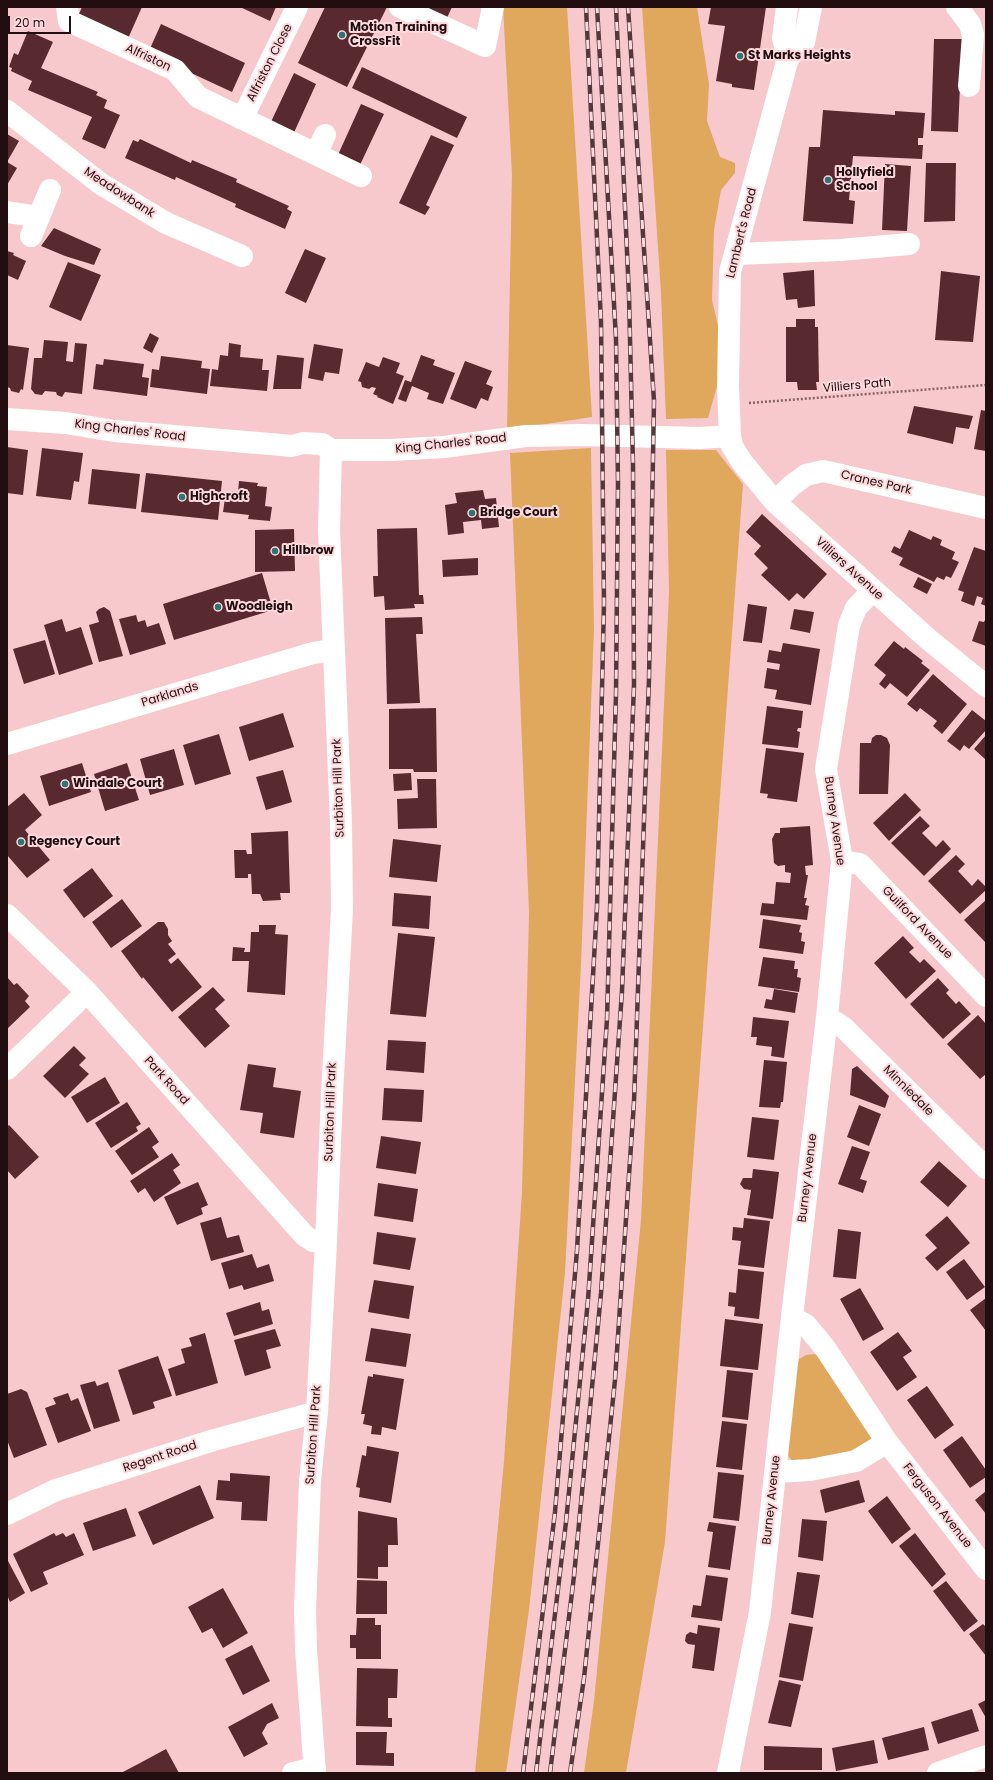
<!DOCTYPE html>
<style>
body{margin:0}
#map{position:relative;width:993px;height:1780px;overflow:hidden;background:#f8c9cc;font-family:Poppins,sans-serif}
canvas{display:block}
.frame{position:absolute;inset:0;border:8px solid #220e11;pointer-events:none}
.scale{position:absolute;left:8px;top:16px;width:63px;height:18px;box-sizing:border-box;border:2px solid #220e11;border-top:0;padding-left:5px;font-size:12px;line-height:14px;white-space:nowrap;color:#220e11;-webkit-text-stroke:3px #fed9dc;paint-order:stroke}
</style>
<div id="map">
<canvas width="993" height="1780"></canvas>
<div class="frame"></div>
<div class="scale">20 m</div>
</div>
<script>
const ctx = document.querySelector('canvas').getContext('2d');
ctx.lineJoin = 'round';
function fillPath(path, color) {
  ctx.fillStyle = color;
  ctx.fill(path, 'evenodd');
}
function poly(rows) {
  const path = new Path2D();
  for (const r of rows) {
    path.moveTo(r[0], r[1]);
    for (let i = 2; i < r.length; i += 2) path.lineTo(r[i], r[i + 1]);
  }
  return path;
}
function strokePath(path, color, width, dash) {
  ctx.strokeStyle = color;
  ctx.lineWidth = width;
  ctx.lineCap = dash ? 'butt' : 'round';
  ctx.setLineDash(dash || []);
  ctx.stroke(path);
}
function drawText(font, color, halo, rows, align = 'center') {
  ctx.font = font + ' Poppins,sans-serif';
  ctx.lineWidth = 4;
  ctx.setLineDash([]);
  ctx.textBaseline = 'middle';
  ctx.strokeStyle = halo;
  ctx.fillStyle = color;
  for (const [text, x, y, turn = 0] of rows) {
    ctx.save();
    ctx.translate(x, y);
    ctx.rotate((+turn || 0) * Math.PI / 180);
    ctx.textAlign = isNaN(turn) ? turn : align;
    if (halo) ctx.strokeText(text, 0, 0);
    ctx.fillText(text, 0, 0);
    ctx.restore();
  }
}
fillPath(poly([
 [503,7,567,7,592,417,507,430,512,174],
 [642,7,697,7,709,84,707,121,720,157,735,163,735,173,721,190,714,230,712,300,719,330,718,383,708,418,666,419,661,293],
 [591,448,594,629,581,964,565,1273,529,1610,506,1773,475,1773,504,1461,522,1192,529,913,510,453],
 [666,450,716,450,743,484,665,1542,626,1773,584,1773,594,1701,641,1220,669,592],
 [814,1354,824,1358,874,1429,872,1442,841,1455,793,1462,787,1454,795,1371,799,1359,806,1355]
]), '#dfa85d');
fillPath(poly([
 [82,7,142,7,126,43,76,21],
 [240,7,276,7,270,21],
 [325,7,387,7,347,87,298,63],
 [417,7,452,7,446,20],
 [711,7,766,7,754,90,732,87,732,84,716,81,725,26,708,24],
 [161,24,245,63,232,92,148,53],
 [28,31,53,42,41,68,98,92,96,95,107,100,104,108,120,115,105,149,82,139,92,117,28,90,32,81,11,71,12,68,9,67,14,53,18,55],
 [934,39,962,39,958,132,931,131],
 [362,67,467,117,457,138,352,88],
 [294,73,316,84,292,137,269,126],
 [361,104,384,114,359,167,337,157],
 [823,110,895,115,895,111,925,113,923,138,918,138,918,145,923,145,922,159,853,156,849,200,855,201,853,224,803,221,809,147,820,147],
 [7,134,19,141,7,162],
 [431,135,454,145,426,205,430,207,425,215,399,203],
 [140,139,191,163,192,160,237,179,236,182,289,206,287,209,292,212,285,229,235,207,236,204,176,177,175,180,125,158,133,140,138,142],
 [7,162,17,168,7,185],
 [926,163,956,163,955,221,924,222],
 [885,164,911,166,907,231,882,230],
 [54,228,101,249,94,265,65,256,41,246],
 [305,249,326,258,306,303,285,293],
 [7,251,14,253,13,255,26,261,18,280,7,275],
 [68,262,101,275,81,321,49,307],
 [814,270,815,306,798,308,797,299,786,300,783,273],
 [941,271,980,276,973,342,935,340],
 [796,319,815,319,815,327,818,327,819,382,816,382,817,390,798,390,797,382,786,382,786,327,796,327],
 [150,333,159,338,152,353,143,348],
 [44,340,68,342,66,361,73,362,75,343,87,344,82,394,65,392,62,397,57,395,56,392,45,391,42,395,35,394,31,389,34,358,42,358],
 [229,343,241,345,240,357,263,359,262,370,269,370,267,391,210,386,212,369,218,370,220,355,228,356],
 [314,344,343,349,339,374,325,372,323,381,308,378],
 [7,345,29,348,23,390,21,389,19,393,11,391,10,388,7,387],
 [277,355,304,358,301,389,273,389],
 [421,355,435,360,433,365,455,373,443,404,427,399,429,393,412,386,406,402,398,399,405,380,411,382],
 [161,356,202,361,201,368,210,369,207,394,150,387,152,369,159,370],
 [383,357,400,363,396,373,404,376,393,404,377,397,378,396,373,394,376,388,372,387,369,389,362,387,361,382,358,381,366,362,379,367],
 [104,359,144,364,142,377,149,378,147,396,93,389,96,364,103,365],
 [465,361,492,371,486,384,493,387,488,401,481,398,476,409,450,399],
 [914,406,973,416,969,429,956,427,953,444,907,433],
 [981,410,986,411,986,451,974,449],
 [7,447,28,450,23,495,7,493],
 [42,448,83,453,79,482,74,481,71,500,36,496],
 [92,469,140,474,136,509,88,504],
 [146,473,222,481,218,520,141,512],
 [239,481,258,483,257,486,267,487,265,506,272,507,270,521,248,519,249,515,223,512,226,491,238,492],
 [483,490,485,499,496,498,499,527,482,529,481,520,463,522,464,533,448,535,445,505,457,503,455,493],
 [762,514,827,574,804,599,797,593,789,601,761,575,768,568,754,554,761,546,746,532],
 [417,528,419,595,423,595,424,604,414,604,415,608,385,610,384,596,374,597,373,576,378,576,377,529],
 [294,529,295,571,255,572,255,530],
 [909,530,931,540,933,536,942,540,940,545,955,552,952,559,959,562,951,578,946,576,944,580,937,577,934,582,899,565,903,558,891,552,894,546,900,549],
 [974,547,986,551,986,606,981,604,983,598,977,596,974,606,961,601,964,592,958,590],
 [478,558,478,575,443,577,442,560],
 [262,573,273,610,174,640,163,604],
 [918,577,932,584,927,594,913,587],
 [748,604,767,607,762,643,743,641],
 [104,607,110,611,123,656,99,662,89,625,99,622,96,612,99,609],
 [794,609,814,612,810,633,790,629],
 [136,615,138,622,145,620,147,627,159,623,166,644,130,655,119,619],
 [422,617,423,634,416,634,420,703,387,704,385,618],
 [986,618,986,646,972,641,979,621,984,622],
 [62,619,66,632,81,627,93,664,59,675,44,625],
 [45,640,55,674,24,684,13,649],
 [894,641,904,649,905,647,923,661,921,663,930,670,907,697,890,683,885,689,879,684,886,675,874,665],
 [783,643,820,649,811,705,775,699,777,690,764,688,767,668,779,670,780,664,767,662,769,650,781,652],
 [933,674,967,704,942,734,933,726,937,721,920,708,917,712,907,704],
 [767,706,803,711,801,728,798,728,797,731,800,732,798,748,762,744],
 [436,708,437,772,414,772,413,769,389,769,389,709],
 [972,710,986,721,986,730,969,749,964,745,960,751,947,741],
 [283,713,294,747,249,761,239,727],
 [219,734,231,774,195,785,183,745],
 [876,735,881,735,887,738,890,745,888,794,859,794,860,743,871,743,872,738],
 [986,735,986,760,974,749],
 [766,748,804,753,797,802,767,798,768,794,760,793],
 [174,749,184,785,150,795,140,759],
 [82,763,91,792,49,806,40,776],
 [127,763,139,800,105,811,94,774],
 [283,770,292,802,266,810,256,777],
 [411,773,412,790,394,791,393,774],
 [417,779,436,779,437,828,398,829,397,799,418,798],
 [24,793,42,815,25,830,50,860,27,878,7,855,7,807],
 [905,793,921,810,889,841,873,823],
 [920,816,930,826,922,833,936,847,943,840,951,849,924,876,891,843],
 [810,826,813,865,805,866,806,875,808,875,804,898,807,898,805,905,809,906,807,920,760,915,762,903,774,904,776,882,790,883,791,873,785,872,785,865,778,866,774,863,772,839,775,833,780,833,780,828],
 [288,831,290,893,280,893,281,900,263,901,260,894,252,894,251,874,248,874,248,878,235,878,234,850,246,850,247,854,252,854,251,833],
 [393,839,441,845,437,882,389,877],
 [956,855,965,864,958,871,972,886,978,879,986,887,986,890,960,914,928,881],
 [92,868,113,896,84,918,63,890],
 [394,893,431,896,429,929,392,926],
 [122,899,142,926,111,948,92,922],
 [986,900,986,943,964,920],
 [763,919,801,925,799,932,802,933,801,941,805,942,803,954,759,948],
 [158,922,164,922,168,929,168,935,172,941,168,944,176,954,168,960,171,964,178,958,202,987,172,1012,143,977,142,979,121,951],
 [259,925,276,925,275,934,288,935,285,995,247,992,249,961,232,961,233,947,245,948,244,952,250,952,251,932,259,932],
 [398,933,435,937,426,1017,390,1014],
 [903,936,914,948,909,952,920,963,924,959,936,971,906,999,874,963],
 [763,957,795,961,794,969,798,969,797,977,801,978,799,992,758,986],
 [7,977,14,985,17,983,29,996,25,1001,30,1007,7,1029],
 [938,978,949,990,946,993,956,1004,959,1001,971,1014,943,1039,910,1004],
 [213,987,225,1000,215,1009,230,1026,205,1048,178,1017],
 [774,989,798,993,795,1013,764,1008,766,999,772,1000],
 [978,1015,986,1024,986,1074,980,1079,947,1044],
 [753,1017,789,1021,784,1058,771,1056,772,1047,756,1045,757,1037,751,1037],
 [388,1040,426,1042,424,1073,386,1070],
 [74,1046,86,1058,79,1065,89,1074,65,1098,43,1076],
 [764,1060,787,1062,783,1102,781,1102,780,1108,759,1107],
 [248,1064,276,1068,273,1087,301,1091,294,1138,260,1133,263,1113,240,1110],
 [857,1066,889,1096,885,1108,850,1095,852,1069],
 [105,1077,120,1103,87,1123,71,1097],
 [384,1088,424,1090,422,1122,382,1120],
 [127,1102,141,1124,136,1127,138,1131,111,1148,95,1123],
 [859,1105,881,1114,869,1146,847,1137],
 [752,1117,779,1120,774,1160,747,1157],
 [9,1125,39,1157,15,1179,7,1170,7,1127],
 [149,1127,159,1142,152,1147,159,1157,132,1175,115,1151],
 [381,1136,421,1142,416,1174,376,1168],
 [852,1146,870,1152,860,1179,867,1181,863,1193,838,1184],
 [172,1153,180,1165,173,1170,181,1183,154,1202,145,1188,138,1193,130,1181],
 [939,1161,967,1186,948,1207,920,1182],
 [753,1169,779,1172,773,1219,747,1215,751,1190,744,1189,740,1184,743,1178,752,1178],
 [198,1182,208,1205,201,1208,203,1214,177,1225,164,1197],
 [378,1183,418,1189,413,1222,374,1216],
 [947,1216,970,1243,937,1271,925,1258,937,1248,925,1235],
 [221,1217,227,1238,239,1235,244,1252,211,1261,200,1223],
 [744,1218,770,1221,764,1268,738,1265,741,1241,732,1240,733,1227,743,1228],
 [838,1229,861,1232,856,1279,833,1277],
 [377,1232,416,1238,410,1270,373,1264],
 [252,1254,257,1268,269,1264,274,1281,244,1290,242,1285,229,1289,221,1263],
 [964,1259,985,1287,967,1300,946,1272],
 [738,1269,764,1272,759,1319,734,1316,735,1307,728,1306,729,1292,736,1293],
 [374,1280,414,1286,409,1319,368,1312],
 [860,1288,884,1329,863,1341,840,1299],
 [986,1298,986,1331,970,1310],
 [260,1302,262,1311,269,1309,273,1324,234,1336,226,1313],
 [725,1319,763,1324,758,1370,720,1366],
 [371,1328,411,1334,406,1367,365,1361],
 [275,1329,281,1346,266,1350,271,1368,245,1376,234,1340],
 [898,1332,912,1351,903,1357,917,1377,897,1391,870,1352],
 [205,1333,218,1383,176,1396,168,1369,185,1363,181,1349,192,1346,189,1338],
 [158,1356,172,1396,153,1402,155,1408,133,1415,118,1370],
 [727,1370,753,1373,748,1420,722,1417],
 [373,1374,404,1379,396,1430,382,1427,381,1435,371,1434,372,1426,363,1424,365,1414,361,1414,368,1376,373,1377],
 [95,1381,97,1386,108,1382,120,1421,94,1429,80,1385],
 [927,1386,954,1425,935,1439,907,1400],
 [21,1389,27,1392,47,1445,14,1458,7,1440,7,1394],
 [68,1393,71,1401,78,1398,91,1431,58,1443,45,1408,56,1404,53,1398],
 [722,1421,747,1424,742,1470,716,1467],
 [962,1436,986,1470,986,1477,970,1488,943,1450],
 [367,1446,399,1452,391,1503,359,1497,360,1488,356,1487,362,1455,366,1456],
 [718,1472,744,1475,739,1521,713,1518],
 [230,1473,270,1476,267,1521,241,1520,242,1502,216,1500,218,1480,230,1481],
 [859,1480,865,1502,825,1513,820,1490],
 [200,1485,214,1518,153,1545,138,1512],
 [986,1491,986,1514,975,1500],
 [887,1496,911,1529,892,1544,868,1511],
 [126,1508,136,1536,93,1551,83,1523],
 [358,1511,397,1518,398,1545,388,1545,388,1567,378,1567,378,1579,357,1578],
 [802,1519,827,1521,823,1561,798,1557],
 [709,1522,736,1526,730,1570,708,1567,713,1532,707,1531],
 [54,1533,56,1536,63,1533,66,1537,74,1533,84,1555,43,1572,48,1584,31,1592,13,1554],
 [915,1533,946,1574,932,1587,899,1546],
 [7,1559,25,1593,10,1602,7,1595],
 [797,1572,820,1575,813,1618,791,1614],
 [706,1575,728,1578,722,1621,691,1617,693,1605,701,1606],
 [357,1580,387,1581,387,1614,356,1614],
 [946,1581,978,1621,964,1632,933,1591],
 [223,1588,248,1633,223,1648,212,1628,202,1633,188,1607],
 [357,1618,375,1618,375,1625,381,1625,381,1659,356,1659,356,1648,350,1648,350,1635,356,1635],
 [789,1623,813,1627,803,1681,779,1677],
 [983,1624,986,1627,986,1656,969,1634],
 [698,1625,720,1628,714,1671,692,1668,695,1645,688,1644,685,1641,686,1635,690,1632,697,1634],
 [252,1645,270,1681,243,1695,225,1659],
 [357,1668,398,1669,397,1698,388,1698,388,1718,392,1718,392,1727,356,1726],
 [779,1680,801,1685,791,1727,768,1723],
 [986,1700,986,1718,978,1704],
 [272,1703,279,1718,267,1724,262,1733,268,1744,244,1757,228,1727],
 [972,1709,979,1731,938,1744,931,1722],
 [924,1727,929,1750,888,1760,882,1738],
 [356,1732,387,1732,386,1753,394,1753,394,1766,356,1765],
 [874,1740,878,1763,836,1771,832,1748],
 [764,1746,822,1748,822,1770,764,1770],
 [166,1749,179,1773,121,1773,140,1763]
]), '#582a30');
strokePath(poly([
 [749,403,986,385]
]), '#856467', 2.5, [2, 2]);
strokePath(poly([
 [67,7,69,21,175,70,198,97,361,176],
 [400,7,485,46,493,7],
 [787,7,783,38,788,58,730,272,728,387,730,436,732,446,742,462,775,502,928,639,986,686],
 [957,7,970,24,973,35,969,86],
 [788,58,804,42,811,7],
 [7,111,101,184,166,223,242,256],
 [242,119,297,7],
 [316,154,325,135],
 [7,212,39,217],
 [31,236,50,190],
 [735,254,840,250,909,244],
 [7,419,66,423,114,431,282,445,292,446,303,443,322,444,331,450,391,450,444,447,526,436,581,435,700,438,730,436],
 [775,502,791,486,806,475,823,471,986,508],
 [7,744,313,653,334,650],
 [842,861,860,864,986,996],
 [7,915,87,992,305,1236,313,1241,326,1242],
 [827,1017,843,1027,986,1168],
 [7,1069,87,992],
 [792,1317,806,1325,825,1348,887,1442,986,1569],
 [776,1472,810,1470,856,1461,887,1442],
 [7,1514,56,1490,214,1440,317,1412],
 [293,1773,315,1768],
 [315,1773,306,1649,305,1610,310,1481,317,1412,326,1242,332,1094,342,910,341,823,329,530,331,450],
 [728,1773,760,1612,792,1317,827,1017,842,861,826,769,849,625,856,608,873,590],
 [938,1773,986,1756]
]), '#fff', 22);
const rail = poly([
 [523,1773,555,1512,577,1250,597,907,604,603,601,322,586,7],
 [536,1773,566,1522,588,1300,607,1019,616,693,618,483,616,339,597,7],
 [550,1773,574,1576,601,1293,622,991,634,685,633,465,629,296,616,7],
 [570,1773,584,1678,615,1380,634,1102,649,679,654,401,628,7]
]);
strokePath(rail, '#53393c', 4.5);
strokePath(rail, '#fed9dc', 3, [9]);
for (const [x, y, r, color] of [
 [342,35,4,"#2c7574"],
 [740,56,4,"#2c7574"],
 [828,180,4,"#2c7574"],
 [182,497,4,"#2c7574"],
 [472,513,4,"#2c7574"],
 [275,551,4,"#2c7574"],
 [218,607,4,"#2c7574"],
 [65,784,4,"#2c7574"],
 [21,842,4,"#2c7574"]
]) {
  const dot = new Path2D();
  dot.arc(x, y, r, 0, 2 * Math.PI);
  ctx.fillStyle = color;
  ctx.fill(dot);
  strokePath(dot, '#fed9dc', 1.5);
}
drawText('bold 12px', '#220e11', '#fed9dc', [
 ["Motion Training",350,28],
 ["CrossFit",350,42],
 ["St Marks Heights",748,56],
 ["Hollyfield",836,173],
 ["School",836,187],
 ["Highcroft",190,497],
 ["Bridge Court",480,513],
 ["Hillbrow",283,551],
 ["Woodleigh",226,607],
 ["Windale Court",73,784],
 ["Regency Court",29,842]
], 'left');
drawText('12px', '#220e11', '#fed9dc', [
 ["Alfriston",148,58,25],
 ["Alfriston Close",270,63,-63],
 ["Meadowbank",119,193,33],
 ["Lambert's Road",742,233,-76],
 ["Villiers Path",857,386,-5],
 ["King Charles' Road",130,431,7],
 ["King Charles' Road",451,444,-6],
 ["Cranes Park",876,483,13],
 ["Villiers Avenue",849,569,42],
 ["Parklands",170,695,-17],
 ["Surbiton Hill Park",339,788,-92],
 ["Burney Avenue",834,821,82],
 ["Guilford Avenue",917,923,46],
 ["Park Road",166,1081,48],
 ["Minniedale",908,1091,45],
 ["Surbiton Hill Park",331,1112,-88],
 ["Burney Avenue",808,1178,-83],
 ["Surbiton Hill Park",314,1435,-86],
 ["Regent Road",160,1457,-18],
 ["Burney Avenue",772,1500,-84],
 ["Ferguson Avenue",937,1506,52]
]);
</script>
